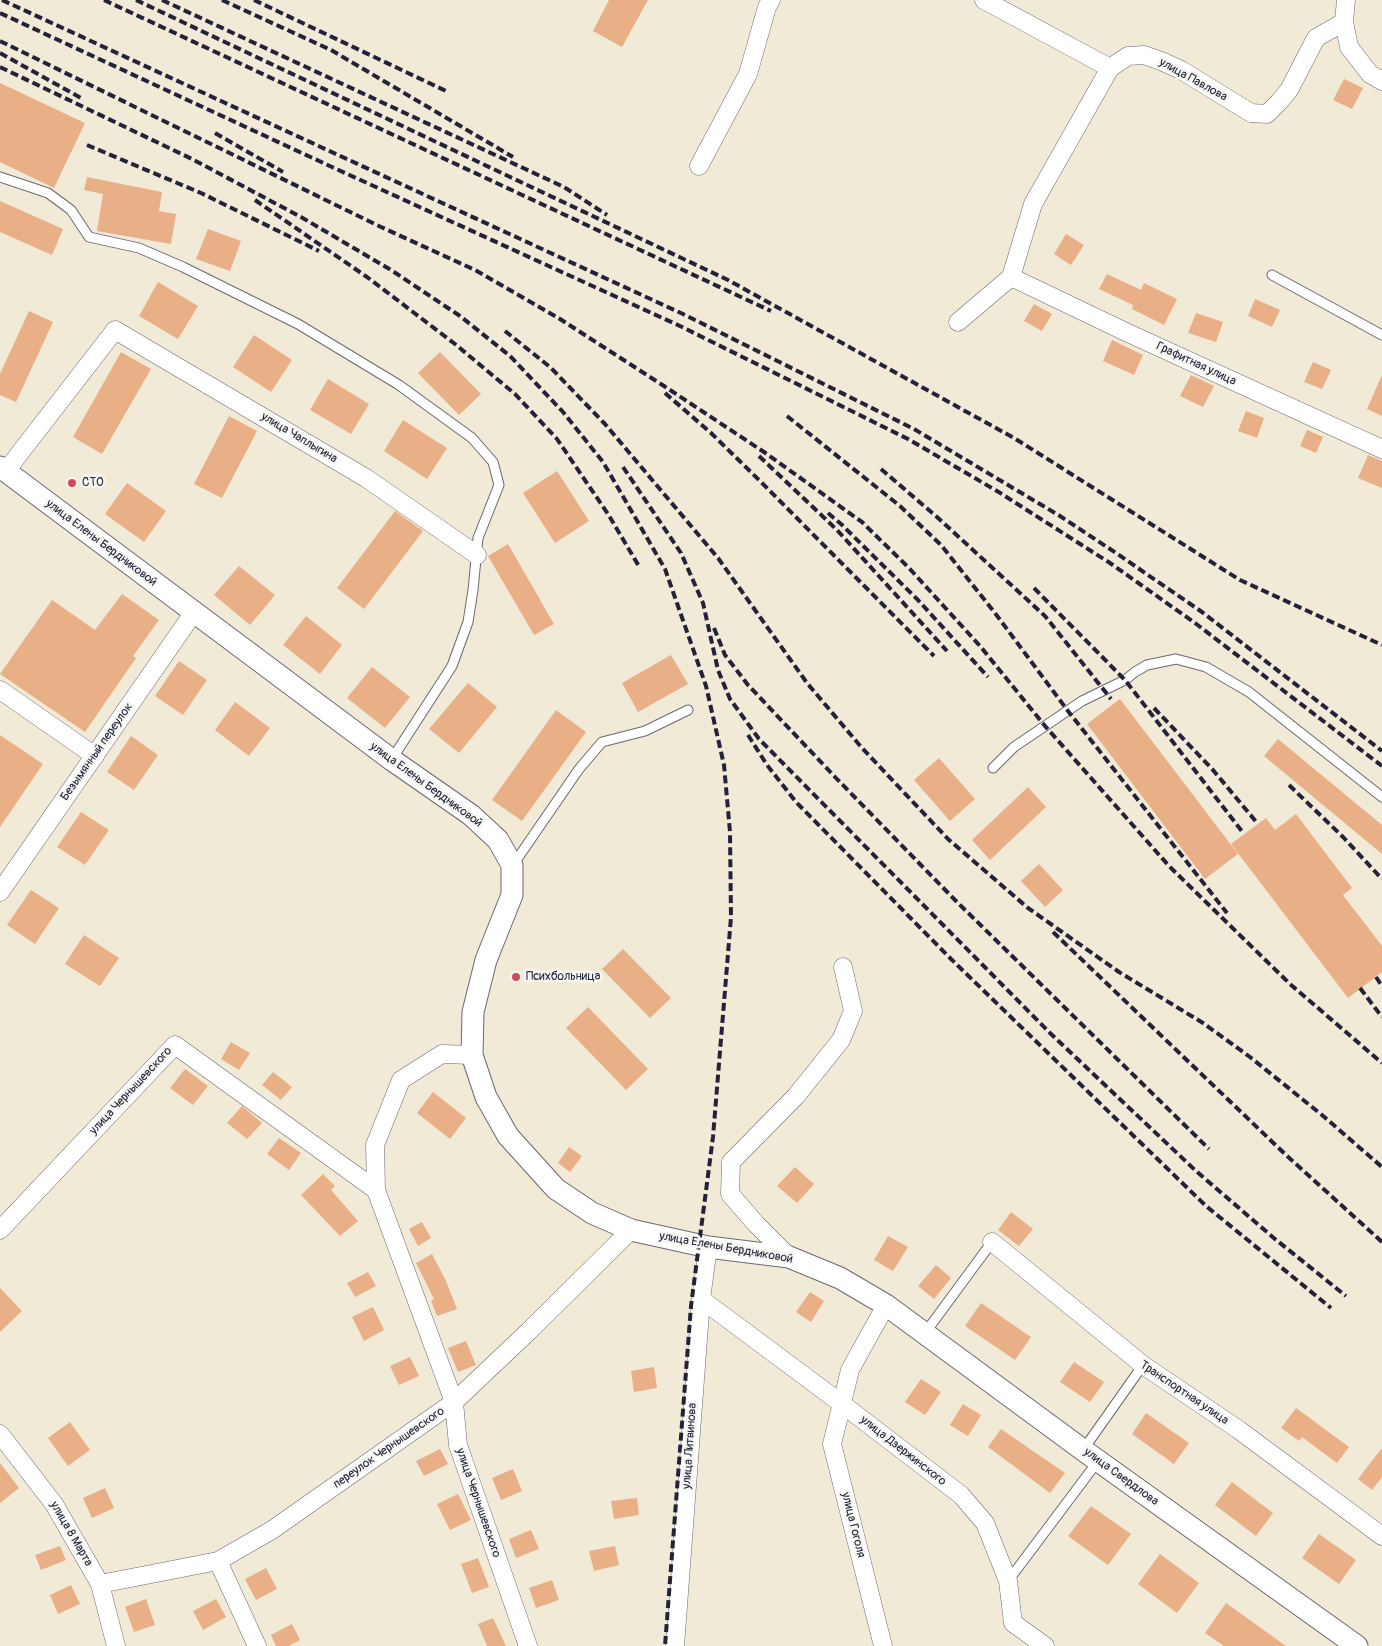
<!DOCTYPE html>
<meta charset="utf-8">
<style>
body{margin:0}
canvas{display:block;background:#f1ead6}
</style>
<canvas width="1382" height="1646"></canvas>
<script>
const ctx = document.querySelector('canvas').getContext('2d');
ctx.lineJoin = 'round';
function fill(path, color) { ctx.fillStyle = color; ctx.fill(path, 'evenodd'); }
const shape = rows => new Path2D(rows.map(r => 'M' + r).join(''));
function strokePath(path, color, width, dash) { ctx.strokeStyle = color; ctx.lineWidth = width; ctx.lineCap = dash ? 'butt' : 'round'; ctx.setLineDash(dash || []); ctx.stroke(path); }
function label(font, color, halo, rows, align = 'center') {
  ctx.font = font + ' Pangolin,sans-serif'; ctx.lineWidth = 5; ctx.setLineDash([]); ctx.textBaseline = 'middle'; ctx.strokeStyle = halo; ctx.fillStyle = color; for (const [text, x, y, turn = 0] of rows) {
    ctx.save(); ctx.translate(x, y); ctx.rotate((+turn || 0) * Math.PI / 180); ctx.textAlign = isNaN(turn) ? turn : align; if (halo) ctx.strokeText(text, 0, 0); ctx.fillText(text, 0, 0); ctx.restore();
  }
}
fill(shape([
 [609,0,648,0,622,47,593,31],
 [1344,79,1363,88,1352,109,1333,100],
 [0,83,85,123,54,188,0,162],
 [87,177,162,192,159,211,176,214,171,244,97,231,103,194,84,190],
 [0,201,63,229,52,255,0,232],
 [208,229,241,241,230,271,196,259],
 [1066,234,1084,245,1071,265,1054,254],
 [1107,274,1141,290,1144,283,1177,299,1164,325,1132,309,1133,305,1099,289],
 [158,282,198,306,178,339,139,316],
 [1255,299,1280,310,1272,327,1248,316],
 [1034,304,1052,314,1042,331,1024,321],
 [29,311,53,322,16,402,0,395,0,374],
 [1196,313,1223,322,1216,342,1188,333],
 [254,335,292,360,271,392,233,367],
 [1112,340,1143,355,1134,375,1103,361],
 [121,352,151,369,102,454,73,437],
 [440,352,481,394,459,415,418,373],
 [1313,362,1331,370,1322,389,1304,382],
 [1191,375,1214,386,1203,407,1180,396],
 [1382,375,1382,416,1367,409],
 [328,379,369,404,351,434,310,410],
 [1246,411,1264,418,1257,438,1238,431],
 [229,416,257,431,222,498,194,484],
 [403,420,447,448,427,479,384,451],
 [1307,430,1323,437,1316,453,1300,446],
 [1368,455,1382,461,1382,488,1358,478],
 [557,471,589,521,555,543,523,493],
 [127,483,166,511,144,542,105,514],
 [395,511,423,531,364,609,337,588],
 [508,544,554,624,534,635,488,556],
 [239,566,275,595,250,625,214,595],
 [122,594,159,620,133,656,136,658,85,732,0,674,52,600,95,630],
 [306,616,342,645,320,674,283,645],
 [671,655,688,684,638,712,622,683],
 [179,661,207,680,183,715,155,696],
 [372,667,410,697,385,728,347,698],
 [468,683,497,707,459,753,429,729],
 [1120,699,1238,854,1205,879,1087,724],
 [235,702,270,728,249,756,215,730],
 [556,710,586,732,522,821,492,800],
 [0,735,43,764,0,827],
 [131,736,158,755,134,790,107,772],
 [1278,739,1382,825,1382,854,1264,756],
 [939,758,975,799,950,821,914,780],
 [1028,787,1046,807,990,860,972,840],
 [81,812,109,830,85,865,57,847],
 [1296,814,1352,888,1343,895,1382,946,1382,972,1348,998,1231,844,1266,818,1275,830],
 [1039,864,1063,890,1045,907,1021,881],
 [31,890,59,908,35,944,7,925],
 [84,935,119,958,100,986,65,964],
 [623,949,671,998,650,1018,602,969],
 [588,1007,648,1069,626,1090,566,1028],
 [231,1042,250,1053,239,1070,221,1059],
 [185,1069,208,1086,193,1105,170,1088],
 [273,1072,292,1087,281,1100,262,1085],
 [433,1092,466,1118,450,1139,417,1113],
 [242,1106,262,1123,247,1139,227,1123],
 [279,1138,301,1153,289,1170,267,1154],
 [569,1147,582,1156,570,1172,558,1163],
 [795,1167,814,1184,797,1203,777,1186],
 [323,1174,335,1186,331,1190,358,1221,340,1236,301,1195],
 [1011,1212,1033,1229,1019,1246,998,1230],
 [422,1222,431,1238,418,1246,409,1229],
 [888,1236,908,1247,893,1271,874,1260],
 [432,1254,446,1281,457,1309,437,1316,431,1301,434,1299,416,1263],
 [936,1265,951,1278,934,1299,918,1286],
 [368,1272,376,1286,355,1297,347,1283],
 [0,1288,22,1311,0,1332],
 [810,1292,824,1301,811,1322,796,1312],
 [981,1303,1031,1337,1015,1360,965,1326],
 [373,1307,384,1330,364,1341,352,1317],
 [466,1341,476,1365,458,1372,448,1348],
 [410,1357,419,1376,399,1385,390,1366],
 [1074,1362,1104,1382,1090,1402,1060,1382],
 [654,1367,657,1388,634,1392,631,1371],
 [921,1379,941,1392,925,1415,905,1402],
 [963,1404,981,1415,968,1436,950,1425],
 [1296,1408,1349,1447,1337,1463,1302,1437,1299,1441,1281,1428],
 [1146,1413,1189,1443,1174,1464,1132,1434],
 [70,1422,90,1450,68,1466,48,1438],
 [1001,1429,1065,1473,1050,1493,988,1447],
 [1382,1448,1382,1477,1372,1490,1358,1479],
 [440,1449,448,1464,424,1476,416,1461],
 [0,1463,19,1488,0,1503],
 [513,1469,522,1491,501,1500,492,1478],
 [1232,1482,1273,1513,1256,1536,1215,1505],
 [105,1488,114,1508,92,1518,83,1498],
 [458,1494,471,1520,450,1530,437,1504],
 [637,1498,639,1515,614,1519,611,1501],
 [1091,1506,1131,1534,1108,1565,1068,1536],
 [531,1530,539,1549,516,1558,509,1539],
 [1319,1534,1356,1560,1339,1584,1302,1558],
 [60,1546,66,1560,41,1570,35,1555],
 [615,1546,619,1565,594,1571,589,1551],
 [1160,1554,1199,1583,1177,1613,1138,1584],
 [478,1558,489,1587,472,1593,461,1564],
 [266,1568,277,1589,256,1600,245,1579],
 [552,1580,559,1600,536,1608,529,1588],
 [71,1585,80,1604,58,1614,50,1595],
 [146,1599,155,1625,134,1632,125,1607],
 [216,1599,226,1617,203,1630,193,1611],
 [1226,1603,1286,1646,1224,1646,1205,1633],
 [493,1618,506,1646,487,1646,478,1624],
 [292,1624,300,1640,289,1646,276,1646,271,1635]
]), '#e9af87');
const service = shape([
 [0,177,48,193,71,210,89,237,139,248,183,267,298,324,399,385,472,438,493,462,499,485,478,538,473,590,468,622,452,666,392,759],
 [1272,275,1382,335],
 [993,768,1014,747,1082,701,1125,680,1135,672,1147,665,1176,659,1206,667,1249,692,1382,797],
 [513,865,579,769,602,742,645,731,688,710],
 [925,1333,992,1242],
 [1083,1450,1143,1365],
 [1008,1581,1098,1461]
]);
const minor = shape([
 [984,0,1110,68,1128,56,1144,55,1161,61,1181,70,1251,113,1267,114,1279,102,1289,90,1316,38,1344,22],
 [1346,0,1344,22,1349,47,1370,74,1382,81],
 [699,166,748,74,767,7,771,0],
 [1011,277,1128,333,1382,449],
 [958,322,1011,277,1033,204,1110,68],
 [6,471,115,330,366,478,477,555],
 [0,690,95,756],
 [0,892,194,612],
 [472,1055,442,1054,401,1080,375,1145,376,1190,454,1402,458,1445,528,1646],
 [0,1230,175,1045,376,1190],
 [992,1242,1143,1365,1239,1430,1382,1536],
 [789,1257,756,1224,730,1194,731,1162,796,1096,841,1040,853,1011,843,967],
 [701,1299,842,1404,961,1495,985,1523,1008,1581,1013,1623,1045,1646],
 [0,1434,54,1504,100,1584,116,1646],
 [218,1561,257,1646],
 [100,1584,218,1561,272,1530,454,1402,529,1331,631,1230],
 [675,1646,701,1299,708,1247],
 [883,1646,832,1444,850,1370,886,1305]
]);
const tertiary = shape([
 [0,467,392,760,471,815,498,840,512,865,512,895,486,960,473,1012,472,1055,486,1097,508,1136,556,1189,592,1213,631,1230,708,1247,789,1257,840,1278,886,1305,1083,1450,1357,1646]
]);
strokePath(service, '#6a6871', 11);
strokePath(minor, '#6a6871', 19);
strokePath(tertiary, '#6a6871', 23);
strokePath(service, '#fff', 9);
strokePath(minor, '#fff', 18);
strokePath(tertiary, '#fff', 21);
strokePath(shape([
 [2,0,683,314,914,429,1060,516,1116,553,1202,612,1382,751],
 [104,0,771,311],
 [136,0,728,280,1014,438,1240,580,1382,645],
 [162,0,564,187,607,215],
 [222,0,331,50,513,157],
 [254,0,446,91],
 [0,13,332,167,680,326,908,439,997,491,1110,563,1195,623,1382,766],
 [0,41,381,227,475,270,560,319,664,386,764,452,862,522,909,568,980,646,1045,726,1169,866,1290,984,1382,1063],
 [0,53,81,98],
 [0,67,192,159,301,217,391,270,460,316,510,356,563,412,603,462,665,569,706,686,724,765,730,832,731,917,713,1137,691,1306,665,1646],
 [215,133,283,172],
 [87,145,201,193,319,251],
 [255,200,367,277,455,344,515,394,557,439,608,514,640,568],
 [505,331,550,367,605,424,718,558,807,683,862,748,948,839,1028,908,1119,972,1203,1023,1250,1057,1322,1115,1382,1167],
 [665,393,711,433,759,480,934,656],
 [787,416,900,506,941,545,995,613,1068,711,1227,913],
 [759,456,837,530,947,651],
 [623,467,681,553,703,603,718,670,730,699,759,739,1050,1033,1196,1171,1275,1239,1346,1296],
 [881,469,937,517,1045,616,1111,699],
 [828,513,841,524,918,600,988,677],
 [1034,588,1125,680,1244,834],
 [714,628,725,655,748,685,836,778,956,901,1209,1149],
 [1154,708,1213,770,1258,824],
 [748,735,767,765,796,802,951,959,1206,1206,1331,1308],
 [1289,785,1343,837,1382,879],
 [1053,932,1286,1155,1382,1242],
 [1376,977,1382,986],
 [1360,988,1382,1017]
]), '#22223b', 4, [8, 4]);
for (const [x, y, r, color] of [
 [72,483,5,"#d1495b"],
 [516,977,5,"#d1495b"]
]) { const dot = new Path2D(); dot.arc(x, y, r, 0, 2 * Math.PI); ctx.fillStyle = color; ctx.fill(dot); strokePath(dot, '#f6f6f2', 2); }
label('12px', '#22223b', '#f6f6f2', [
 ["улица Павлова",1193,80,29],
 ["Графитная улица",1196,364,25],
 ["улица Чаплыгина",299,438,31],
 ["улица Елены Бердниковой",101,543,37],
 ["Безымянный переулок",97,752,-55],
 ["улица Елены Бердниковой",426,785,36],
 ["улица Чернышевского",131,1091,-47],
 ["улица Елены Бердниковой",726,1248,10],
 ["Транспортная улица",1184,1393,34],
 ["улица Литвинова",690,1446,-86],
 ["переулок Чернышевского",389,1448,-35],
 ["улица Дзержинского",903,1451,38],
 ["улица Свердлова",1121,1477,36],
 ["улица Чернышевского",478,1503,71],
 ["улица Гоголя",853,1525,76],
 ["улица 8 Марта",71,1534,60]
]);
label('12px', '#22223b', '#f6f6f2', [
 ["СТО",82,483],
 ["Психбольница",526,977]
], 'left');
</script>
